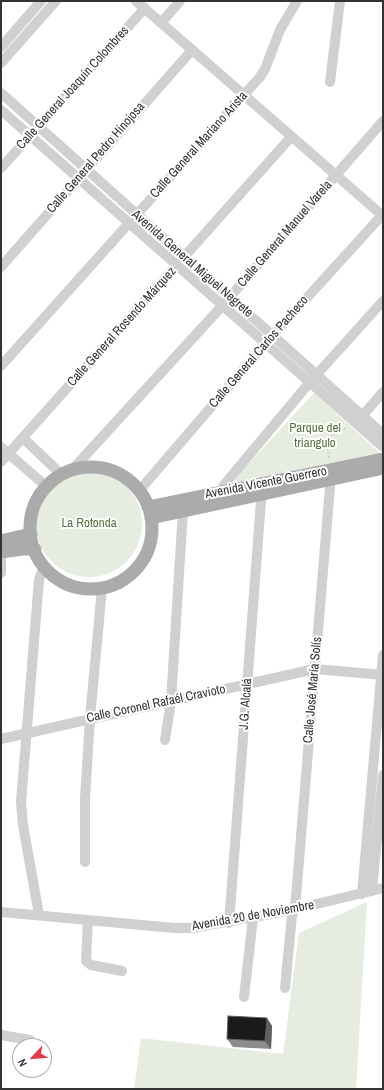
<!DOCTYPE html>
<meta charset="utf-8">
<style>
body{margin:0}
#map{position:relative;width:384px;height:1090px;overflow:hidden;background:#fff;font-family:"Archivo Narrow",sans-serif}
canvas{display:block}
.frame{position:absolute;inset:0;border:2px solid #333;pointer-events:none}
.north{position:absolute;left:12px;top:1038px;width:40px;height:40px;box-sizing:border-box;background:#fff;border:1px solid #adadad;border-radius:50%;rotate:244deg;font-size:11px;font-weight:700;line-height:16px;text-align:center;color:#333}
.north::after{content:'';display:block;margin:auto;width:14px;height:18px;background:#e63946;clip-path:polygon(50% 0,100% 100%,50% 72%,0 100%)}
</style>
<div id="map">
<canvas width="384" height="1090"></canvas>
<div class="frame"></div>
<div class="north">N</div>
</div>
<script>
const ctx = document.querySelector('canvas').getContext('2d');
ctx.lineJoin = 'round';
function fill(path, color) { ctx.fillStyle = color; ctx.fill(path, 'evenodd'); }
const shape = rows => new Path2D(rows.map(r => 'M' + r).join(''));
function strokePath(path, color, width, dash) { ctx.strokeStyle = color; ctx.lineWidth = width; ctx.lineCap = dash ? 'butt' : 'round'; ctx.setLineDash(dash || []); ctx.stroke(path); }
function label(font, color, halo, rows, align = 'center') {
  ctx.font = font + ' "Archivo Narrow",sans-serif'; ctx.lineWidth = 4; ctx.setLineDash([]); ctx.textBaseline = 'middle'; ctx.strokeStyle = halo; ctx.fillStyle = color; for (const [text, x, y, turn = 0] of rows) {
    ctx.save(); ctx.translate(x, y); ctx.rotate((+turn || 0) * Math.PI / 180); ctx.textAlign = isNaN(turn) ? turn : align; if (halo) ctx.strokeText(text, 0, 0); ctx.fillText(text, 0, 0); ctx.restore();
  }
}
fill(shape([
 [314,393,381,454,232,487,239,474],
 '36 524a53 53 0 1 1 106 0a53 53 0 1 1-106 0Z',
 [367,902,356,1089,134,1089,141,1038,283,1054,299,933]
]), '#e6ecdf');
strokePath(shape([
 [329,458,326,439,348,427]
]), '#cdcdcd', 1.5, [2, 2]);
strokePath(shape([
 [136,1,383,216],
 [161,23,180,1],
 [1,47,41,1],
 [1,63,56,1],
 [330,82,340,1],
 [1,93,383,434],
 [1,110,383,447],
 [1,168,145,8],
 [1,267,192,50],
 [1,366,260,77,265,69,280,30,297,1],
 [363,415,383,392],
 [23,438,62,475],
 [1,447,47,487],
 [1,462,291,137],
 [72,470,223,305,383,121],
 [139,491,266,343,383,214],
 [218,496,224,485,310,382,383,301],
 [1,573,1,552],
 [1,739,315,669,383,675],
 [165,740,171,701,183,511],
 [85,862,85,799,90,718,102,588],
 [372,891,383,775],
 [362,894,383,655],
 [1,912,174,928,192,928,287,911,383,888],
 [39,915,23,825,21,802,39,580,44,566],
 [88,920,86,961,91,965,122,971],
 [229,923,262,488],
 [285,988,292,915,295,909,331,474],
 [244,997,253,918],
 [1,1035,30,1040]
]), '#d0d0d0', 10);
strokePath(shape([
 '30 528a61 61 0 1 1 122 0a61 61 0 1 1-122 0Z',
 [148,507,383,459],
 [151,518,383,468],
 [1,541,31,534],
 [1,552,23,549,35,549]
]), '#ababab', 13);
fill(shape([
 [267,1018,272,1026,271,1049,233,1047,227,1039]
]), '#8c8c8c');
fill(shape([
 [267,1018,272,1026,271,1049,265,1041]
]), '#5f5f5f');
const building = shape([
 [228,1016,267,1018,265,1041,227,1039,228,1016]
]);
fill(building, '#1a1a1a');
strokePath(building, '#5f5f5f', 1);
label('13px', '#333', '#fff', [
 ["Calle General Joaquín Colombres",73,88,-48],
 ["Calle General Mariano Arista",199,145,-48],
 ["Calle General Pedro Hinojosa",96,158,-49],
 ["Calle General Manuel Varela",285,234,-49],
 ["Avenida General Miguel Negrete",192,264,41],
 ["Calle General Rosendo Márquez",122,327,-48],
 ["Calle General Carlos Pacheco",259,352,-49],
 ["Avenida Vicente Guerrero",266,483,-11],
 ["Calle José María Solís",313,690,-85],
 ["Calle Coronel Rafaél Cravioto",156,704,-12],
 ["J.G. Alcalá",246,704,-86],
 ["Avenida 20 de Noviembre",253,916,-10]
]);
label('13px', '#56703f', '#fff', [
 ["Parque del",315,429],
 ["triangulo",315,444],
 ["La Rotonda",89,524]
]);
</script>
